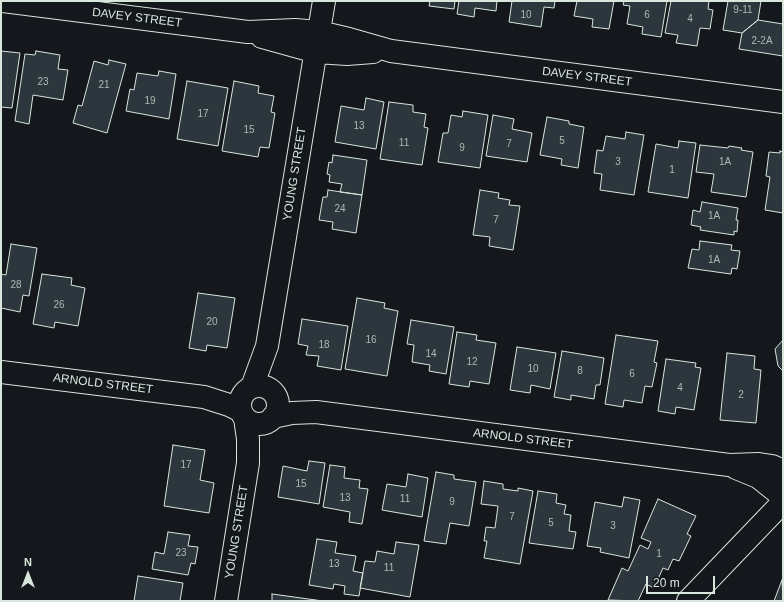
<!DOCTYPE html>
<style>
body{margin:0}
#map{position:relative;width:784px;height:602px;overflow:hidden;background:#14181c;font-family:Helvetica,sans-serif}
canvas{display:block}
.frame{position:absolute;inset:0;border:2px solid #d8e6dc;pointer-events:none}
.north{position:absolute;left:8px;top:554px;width:40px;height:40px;-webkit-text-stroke:3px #14181c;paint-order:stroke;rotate:0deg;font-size:11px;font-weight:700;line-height:16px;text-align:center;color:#d8e6dc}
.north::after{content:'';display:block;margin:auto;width:14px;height:18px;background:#d8e6dc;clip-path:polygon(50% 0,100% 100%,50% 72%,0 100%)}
.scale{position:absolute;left:646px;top:576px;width:69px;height:18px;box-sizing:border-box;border:2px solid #d8e6dc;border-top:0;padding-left:5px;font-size:12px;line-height:14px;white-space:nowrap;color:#d8e6dc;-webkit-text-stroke:3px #14181c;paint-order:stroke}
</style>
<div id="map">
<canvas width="784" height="602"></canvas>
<div class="frame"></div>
<div class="north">N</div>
<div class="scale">20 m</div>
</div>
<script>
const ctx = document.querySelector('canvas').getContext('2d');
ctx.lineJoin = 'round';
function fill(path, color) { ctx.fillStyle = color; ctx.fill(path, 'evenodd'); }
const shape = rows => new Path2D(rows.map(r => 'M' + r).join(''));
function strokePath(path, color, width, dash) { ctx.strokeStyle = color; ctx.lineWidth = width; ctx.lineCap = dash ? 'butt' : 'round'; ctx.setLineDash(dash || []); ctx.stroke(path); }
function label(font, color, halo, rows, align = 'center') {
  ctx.font = font + ' Helvetica,sans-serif'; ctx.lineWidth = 3; ctx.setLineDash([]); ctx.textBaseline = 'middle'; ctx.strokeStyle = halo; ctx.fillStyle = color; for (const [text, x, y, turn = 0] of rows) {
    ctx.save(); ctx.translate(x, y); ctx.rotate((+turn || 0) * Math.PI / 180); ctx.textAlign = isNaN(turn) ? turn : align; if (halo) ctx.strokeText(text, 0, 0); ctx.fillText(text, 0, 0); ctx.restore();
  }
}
const building = shape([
 [430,1,455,1,454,9,429,6,430,1],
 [459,1,497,1,496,11,475,8,474,17,457,14,459,1],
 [512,1,555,1,554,8,544,7,541,27,509,22,512,1],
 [577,1,614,1,609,29,592,27,593,19,574,16,577,1],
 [624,1,667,1,661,37,642,34,643,27,627,24,630,6,623,5,624,1],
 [671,1,709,1,708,9,713,10,710,29,700,28,697,46,676,43,678,35,665,33,671,1],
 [728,1,761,1,758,20,742,33,723,30,728,1],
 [758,20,783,24,783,56,739,49,742,33,758,20],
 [1,51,20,53,12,108,1,107,1,51],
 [36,51,60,55,58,69,68,70,63,100,33,95,29,124,15,121,25,54,35,55,36,51],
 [109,60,126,64,107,133,73,123,78,105,82,106,94,61,108,65,109,60],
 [159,71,176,74,169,119,126,111,130,89,134,90,137,73,158,76,159,71],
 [187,81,228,88,218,146,177,139,187,81],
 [234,81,259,86,258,93,274,96,271,112,275,113,269,148,260,147,258,157,222,151,234,81],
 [366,98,384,102,376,149,335,142,341,106,364,110,366,98],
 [389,102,413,105,413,112,426,114,424,127,428,128,422,165,380,159,389,102],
 [463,111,488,115,480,168,438,162,443,133,448,133,451,115,462,117,463,111],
 [493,115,514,119,512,129,532,133,527,162,486,156,493,115],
 [547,117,569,121,569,124,584,127,578,168,561,165,562,159,540,155,547,117],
 [626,132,644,135,634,195,600,190,602,174,594,173,597,150,603,151,606,136,625,139,626,132],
 [679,141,696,143,688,198,648,192,656,144,678,148,679,141],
 [700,145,728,148,729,146,742,148,741,150,753,152,746,197,711,192,714,174,696,172,700,145],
 [780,151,783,152,783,213,765,210,770,177,766,176,769,152,780,153,780,151],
 [333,155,367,160,362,195,340,192,342,184,329,182,330,175,327,174,329,162,332,163,333,155],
 [328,190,362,195,356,233,332,229,333,222,319,220,323,197,327,197,328,190],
 [480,190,499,193,498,198,510,200,509,205,520,206,513,250,489,246,490,237,473,235,480,190],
 [702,202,738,208,736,220,738,220,737,232,734,231,734,235,700,230,701,227,691,225,693,210,700,212,702,202],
 [700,241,732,245,731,250,740,251,737,269,732,268,731,274,688,268,692,249,699,250,700,241],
 [11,244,37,248,29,296,23,295,20,312,1,308,1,274,6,275,11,244],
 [42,274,72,278,71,285,85,288,78,326,55,322,54,328,33,324,42,274],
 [198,293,235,298,227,348,207,345,206,351,189,348,198,293],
 [357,298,385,303,384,308,398,311,387,376,345,369,357,298],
 [302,319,348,326,341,370,317,366,319,356,306,355,308,346,298,344,302,319],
 [411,320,454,327,446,374,429,371,430,365,412,362,414,345,407,344,411,320],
 [457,332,477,335,476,340,496,343,489,384,470,381,469,387,449,384,457,332],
 [616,335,658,341,654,362,657,363,652,387,645,386,642,403,624,400,623,407,605,404,616,335],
 [783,340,783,371,778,366,775,349,783,340],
 [517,347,556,353,550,389,531,385,530,393,510,390,517,347],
 [562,351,604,358,600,385,596,385,594,399,571,395,571,400,554,397,562,351],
 [727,353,755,356,754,369,761,370,756,423,720,420,727,353],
 [666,359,696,363,695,367,701,368,694,410,676,407,675,414,658,411,666,359],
 [173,445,205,450,200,480,214,483,209,513,164,506,173,445],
 [309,461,325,463,319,504,278,497,283,466,307,471,309,461],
 [330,465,345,467,344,478,360,480,359,488,368,489,362,524,349,522,350,512,323,507,330,465],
 [436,472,454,475,454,479,476,482,469,526,450,523,446,544,424,541,436,472],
 [408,474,428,478,422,517,382,510,387,484,406,487,408,474],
 [484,481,503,484,503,489,518,491,518,488,533,491,520,564,484,558,487,541,484,541,486,527,495,528,498,506,481,504,484,481],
 [538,491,557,494,556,503,566,505,564,514,571,515,569,531,576,532,573,549,529,543,538,491],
 [624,497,640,500,629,558,600,552,601,548,587,546,595,502,622,507,624,497],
 [658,499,696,516,687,534,691,536,679,561,673,559,668,570,663,568,654,588,646,584,638,601,608,600,622,568,628,571,640,545,648,549,651,542,641,538,658,499],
 [168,532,190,535,188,546,198,547,195,564,191,563,188,575,152,569,155,552,164,554,168,532],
 [317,539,337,542,335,553,356,556,353,571,363,573,359,596,344,594,345,586,334,584,333,589,309,585,317,539],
 [396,542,419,545,410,597,360,588,365,561,375,562,377,551,394,554,396,542],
 [138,576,183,583,180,601,134,601,138,576],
 [782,580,783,601,774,601,782,580],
 [272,594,323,601,272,601,272,594]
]);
fill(building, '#2c363c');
strokePath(building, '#d8e6dc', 1);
const minor = shape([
 [3,1,248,32,295,30,319,32,349,39,391,51,783,102],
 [262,37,316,52,347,54,373,52],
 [1,372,204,397,229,405,241,411],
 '240 405a19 19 0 1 1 38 0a19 19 0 1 1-38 0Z',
 [252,387,267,346,324,1],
 [273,417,292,413,316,412,729,465,759,464,772,466,783,471],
 [736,468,758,477,783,497],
 [226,601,248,463,248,439,245,418],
 [688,601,783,502]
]);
strokePath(minor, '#d8e6dc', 24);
strokePath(minor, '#14181c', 22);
label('10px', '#adbab4', null, [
 ["9-11",743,10],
 ["10",526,15],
 ["6",647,15],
 ["4",690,19],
 ["2-2A",762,41],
 ["23",43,82],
 ["21",104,85],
 ["19",150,101],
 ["17",203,114],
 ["13",359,126],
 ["15",249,130],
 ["5",562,141],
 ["11",404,143],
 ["7",509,144],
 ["9",462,148],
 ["3",618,162],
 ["1A",725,162],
 ["1",672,170],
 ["24",340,209],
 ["1A",714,216],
 ["7",496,220],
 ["1A",714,260],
 ["28",16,285],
 ["26",59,305],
 ["20",212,322],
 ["16",371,340],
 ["18",324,345],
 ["14",431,354],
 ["12",472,362],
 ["10",533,369],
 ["8",580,371],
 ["6",632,374],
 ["4",680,388],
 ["2",741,395],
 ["17",186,465],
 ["15",301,484],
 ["13",345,498],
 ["11",405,499],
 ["9",452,502],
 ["7",512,517],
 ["5",551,523],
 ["3",613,526],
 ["23",181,553],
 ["1",659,554],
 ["13",334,564],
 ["11",389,568]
]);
label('12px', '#d8e6dc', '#14181c', [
 ["DAVEY STREET",137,18,7],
 ["DAVEY STREET",587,77,7],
 ["YOUNG STREET",295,174,-81],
 ["ARNOLD STREET",103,384,7],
 ["ARNOLD STREET",523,439,7],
 ["YOUNG STREET",237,532,-81]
]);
</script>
